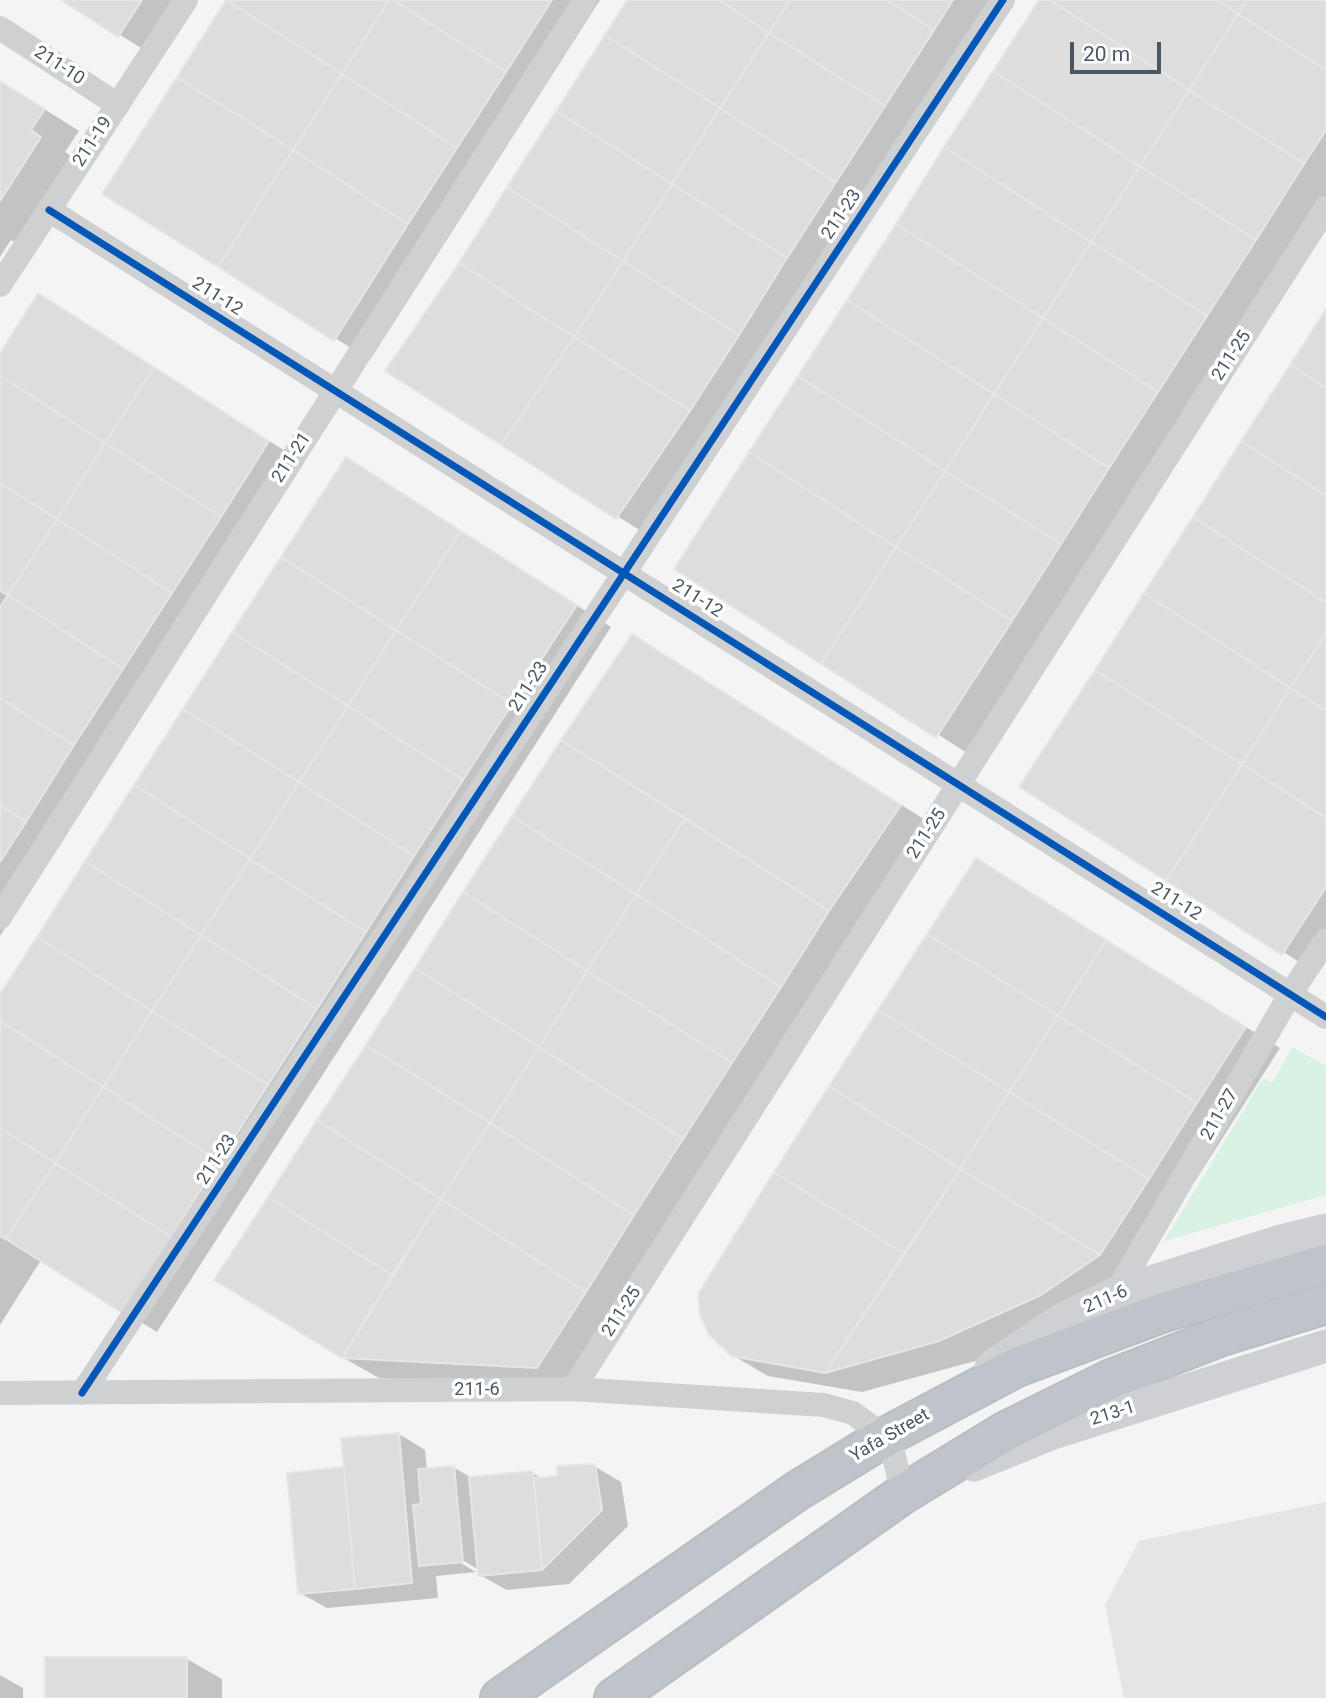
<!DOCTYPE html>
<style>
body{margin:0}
#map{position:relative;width:1326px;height:1698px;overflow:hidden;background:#f4f4f4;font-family:Roboto,sans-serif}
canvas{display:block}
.scale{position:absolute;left:1070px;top:42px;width:91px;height:32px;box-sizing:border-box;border:4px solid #4a5661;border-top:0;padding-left:9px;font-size:21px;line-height:24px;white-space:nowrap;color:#4a5661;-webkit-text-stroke:5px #fff;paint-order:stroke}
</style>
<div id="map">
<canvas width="1326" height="1698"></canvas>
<div class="scale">20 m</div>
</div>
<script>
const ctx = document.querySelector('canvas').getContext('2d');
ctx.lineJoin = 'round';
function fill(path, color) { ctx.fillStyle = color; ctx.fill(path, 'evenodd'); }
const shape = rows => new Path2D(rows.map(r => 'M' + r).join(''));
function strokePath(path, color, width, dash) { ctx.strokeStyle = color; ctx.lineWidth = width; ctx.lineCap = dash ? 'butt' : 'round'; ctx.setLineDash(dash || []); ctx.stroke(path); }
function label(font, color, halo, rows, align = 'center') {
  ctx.font = font + ' Roboto,sans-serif'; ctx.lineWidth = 7; ctx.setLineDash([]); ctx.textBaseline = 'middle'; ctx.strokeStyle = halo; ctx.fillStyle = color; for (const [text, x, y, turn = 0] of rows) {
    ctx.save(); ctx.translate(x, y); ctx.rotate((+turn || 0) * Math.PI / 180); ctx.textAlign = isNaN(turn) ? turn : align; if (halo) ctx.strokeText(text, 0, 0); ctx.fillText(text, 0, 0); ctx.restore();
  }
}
fill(shape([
 [1326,1502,1326,1698,1124,1698,1105,1605,1139,1541]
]), '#e6e5e6');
fill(shape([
 [1292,1047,1326,1066,1326,1195,1164,1241,1263,1078,1272,1083]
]), '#d9f2e3');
fill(shape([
 [64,0,190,0,154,56],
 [228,0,600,0,370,360,105,193],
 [629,0,1001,0,652,538,388,371,460,264],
 [1041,0,1326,0,1326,205,972,756,676,569],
 [0,81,79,131,65,152,75,158,20,245,11,240,0,257],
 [39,295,304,463,0,936,0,356],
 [1326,312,1326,961,1318,974,1022,786],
 [346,460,611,627,157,1332,41,1260,0,1325,0,998],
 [633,636,935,826,572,1387,379,1378,342,1357],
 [976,860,1280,1048,1135,1275,1076,1314,975,1361,862,1392,768,1376,732,1355],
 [399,1434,425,1450,427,1470,453,1467,472,1478,532,1473,543,1479,559,1477,594,1466,621,1482,628,1526,569,1584,507,1590,480,1575,479,1570,456,1556,454,1559,476,1572,436,1576,438,1598,327,1608,300,1593,346,1469],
 [187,1659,222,1679,222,1698,47,1698],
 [0,1675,23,1688,23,1698,0,1698]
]), '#0003');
const building = shape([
 [61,0,142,0,118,37,61,0],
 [226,0,389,0,342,74,226,0],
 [226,0,342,74,293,150,177,77,226,0],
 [389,0,393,0,506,72,457,148,342,74,389,0],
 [393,0,552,0,506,72,393,0],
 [627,0,719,0,769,33,720,108,605,35,627,0],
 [719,0,790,0,769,33,719,0],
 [790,0,887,0,934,30,885,106,769,33,790,0],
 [887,0,953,0,934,30,887,0],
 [1039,0,1050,0,1189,90,1140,166,993,71,1039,0],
 [1050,0,1217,0,1238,14,1189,90,1050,0],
 [1217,0,1247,0,1238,14,1217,0],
 [1247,0,1326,0,1326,70,1238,14,1247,0],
 [1238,14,1326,70,1326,130,1304,164,1189,90,1238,14],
 [769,33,885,106,836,182,720,108,769,33],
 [605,35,720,108,672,184,556,111,605,35],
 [993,71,1140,166,1091,242,944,147,993,71],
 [342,74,457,148,408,224,293,150,342,74],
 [177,77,293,150,218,267,102,194,177,77],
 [0,81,45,109,31,130,41,137,0,201,0,81],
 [1189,90,1304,164,1256,240,1140,166,1189,90],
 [720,108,836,182,787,258,672,184,720,108],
 [556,111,672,184,623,261,507,187,556,111],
 [944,147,1091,242,1043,318,896,224,944,147],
 [293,150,408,224,334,341,218,267,293,150],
 [1140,166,1256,240,1207,316,1091,242,1140,166],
 [672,184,787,258,739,335,623,261,672,184],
 [507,187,623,261,574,337,459,263,507,187],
 [896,224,1043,318,994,394,847,300,896,224],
 [1091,242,1207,316,1158,392,1043,318,1091,242],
 [623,261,739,335,690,411,574,337,623,261],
 [459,263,574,337,501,445,385,371,459,263],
 [38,293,154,367,105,443,0,376,0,353,38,293],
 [847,300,994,394,945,471,798,376,847,300],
 [1326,309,1326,388,1290,365,1326,309],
 [1043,318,1158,392,1109,468,994,394,1043,318],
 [574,337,690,411,616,519,501,445,574,337],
 [1290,365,1326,388,1326,496,1241,441,1290,365],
 [154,367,269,441,221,517,105,443,154,367],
 [0,376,105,443,57,519,0,483,0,376],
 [798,376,945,471,896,547,749,452,798,376],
 [994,394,1109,468,1061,544,945,471,994,394],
 [1241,441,1326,496,1326,603,1193,517,1241,441],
 [105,443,221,517,172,593,57,519,105,443],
 [749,452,896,547,821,664,674,569,749,452],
 [346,457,461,531,396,630,281,557,346,457],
 [945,471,1061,544,1012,621,896,547,945,471],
 [0,483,57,519,8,595,0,591,0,483],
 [1193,517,1326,603,1326,633,1290,688,1144,593,1193,517],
 [57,519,172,593,123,669,8,595,57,519],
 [461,531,577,605,512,704,396,630,461,531],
 [896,547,1012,621,936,738,821,664,896,547],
 [281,557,396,630,348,706,232,632,281,557],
 [1144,593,1290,688,1242,764,1095,670,1144,593],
 [8,595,123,669,74,745,0,698,0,607,8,595],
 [396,630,512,704,463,780,348,706,396,630],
 [232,632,348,706,299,782,183,709,232,632],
 [1326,633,1326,711,1290,688,1326,633],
 [632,634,901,805,829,911,561,740,632,634],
 [1095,670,1242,764,1166,881,1019,787,1095,670],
 [1290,688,1326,711,1326,818,1242,764,1290,688],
 [0,698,74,745,26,822,0,805,0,698],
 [348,706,463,780,414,856,299,782,348,706],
 [183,709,299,782,250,859,134,785,183,709],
 [561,740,685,818,636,894,512,816,561,740],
 [1242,764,1326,818,1326,887,1282,955,1166,881,1242,764],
 [299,782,414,856,366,932,250,859,299,782],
 [134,785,250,859,201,935,85,861,134,785],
 [0,805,26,822,0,862,0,805],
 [512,816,636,894,587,971,463,892,512,816],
 [685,818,829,911,781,987,636,894,685,818],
 [976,858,1106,940,1058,1016,927,934,976,858],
 [250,859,366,932,317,1009,201,935,250,859],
 [85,861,201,935,152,1011,37,937,85,861],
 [463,892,587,971,539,1047,415,968,463,892],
 [636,894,781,987,732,1063,587,971,636,894],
 [927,934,1058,1016,1009,1092,878,1010,927,934],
 [201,935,317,1009,268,1085,152,1011,201,935],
 [37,937,152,1011,103,1087,0,1021,0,994,37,937],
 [1106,940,1246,1027,1197,1103,1058,1016,1106,940],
 [415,968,539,1047,490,1123,366,1045,415,968],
 [587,971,732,1063,683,1139,539,1047,587,971],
 [878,1010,1009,1092,960,1169,829,1086,878,1010],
 [152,1011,268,1085,219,1161,103,1087,152,1011],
 [1058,1016,1197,1103,1149,1179,1009,1092,1058,1016],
 [0,1021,103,1087,55,1163,0,1128,0,1021],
 [366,1045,490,1123,441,1199,317,1120,366,1045],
 [539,1047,683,1139,634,1215,490,1123,539,1047],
 [829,1086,960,1169,905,1254,774,1172,829,1086],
 [103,1087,219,1161,171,1237,55,1163,103,1087],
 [1009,1092,1149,1179,1100,1255,960,1169,1009,1092],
 [317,1120,441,1199,392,1275,268,1197,317,1120],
 [490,1123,634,1215,586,1292,441,1199,490,1123],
 [0,1128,55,1163,6,1239,0,1236,0,1128],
 [55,1163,171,1237,122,1313,6,1239,55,1163],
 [960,1169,1100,1255,1041,1295,939,1341,825,1373,960,1169],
 [774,1172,905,1254,825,1373,731,1356,709,1335,700,1315,698,1294,774,1172],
 [268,1197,392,1275,342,1358,214,1280,268,1197],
 [441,1199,586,1292,537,1368,342,1358,441,1199],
 [399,1433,412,1583,355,1589,341,1438,399,1433],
 [595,1464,602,1510,542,1570,534,1478,557,1476,557,1466,595,1464],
 [454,1466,463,1562,419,1566,413,1505,421,1504,418,1469,454,1466],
 [344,1467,355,1589,298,1594,287,1473,344,1467],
 [533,1471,542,1570,478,1576,469,1477,533,1471],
 [45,1657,187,1657,187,1698,45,1698,45,1657]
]);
fill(building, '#ddddde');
strokePath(building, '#e5e6e7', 2);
const highway = shape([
 [500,1698,797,1491,885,1437,1017,1367,1164,1312,1326,1264],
 [614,1698,903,1494,1006,1431,1111,1379,1222,1336,1326,1304]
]);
strokePath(highway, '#b9bec3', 42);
strokePath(shape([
 [0,28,118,105],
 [49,210,1326,1017],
 [0,285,186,0],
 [0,917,585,0],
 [1116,1293,1291,993,1326,940],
 [573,1389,1326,208],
 [0,1393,573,1389,824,1405,853,1413,885,1437,892,1448,903,1494],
 [82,1393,1003,0]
]), '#ced0d2', 24);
strokePath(shape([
 [991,1367,1061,1320,1116,1293,1281,1241,1326,1230],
 [974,1465,1053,1433,1326,1346]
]), '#ced0d4', 33);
strokePath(highway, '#bec4c9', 38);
strokePath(shape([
 [49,210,1326,1017],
 [82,1393,1003,0]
]), '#0057b8', 7);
label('18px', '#4a5661', '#fff', [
 ["211-10",59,66,33],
 ["211-19",93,142,-57],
 ["211-23",842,215,-56],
 ["211-12",217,297,32],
 ["211-25",1232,356,-57],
 ["211-21",292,458,-57],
 ["211-12",697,599,32],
 ["211-23",529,687,-57],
 ["211-25",927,834,-57],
 ["211-12",1176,902,32],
 ["211-27",1220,1115,-60],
 ["211-23",217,1160,-57],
 ["211-6",1106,1300,-23],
 ["211-25",622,1312,-57],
 ["211-6",477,1390],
 ["213-1",1113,1414,-17],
 ["Yafa Street",890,1436,-30]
]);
</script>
